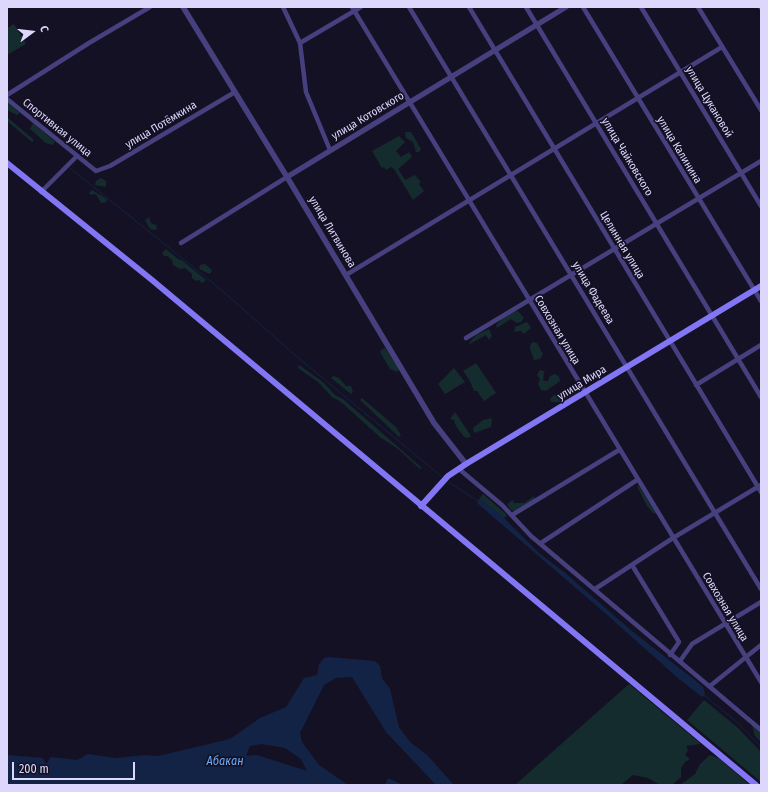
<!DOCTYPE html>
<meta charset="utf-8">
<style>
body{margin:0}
#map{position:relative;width:768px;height:792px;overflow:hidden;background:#151124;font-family:"Fira Sans Condensed",sans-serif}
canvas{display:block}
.frame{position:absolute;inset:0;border:8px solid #ded7fc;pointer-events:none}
.north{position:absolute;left:12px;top:12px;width:40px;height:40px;-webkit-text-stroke:3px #151124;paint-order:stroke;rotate:75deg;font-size:11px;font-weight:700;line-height:16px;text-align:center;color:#ded7fc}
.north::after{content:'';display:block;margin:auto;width:14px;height:18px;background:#ded7fc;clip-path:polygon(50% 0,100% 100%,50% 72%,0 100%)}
.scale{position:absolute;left:12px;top:762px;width:123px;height:18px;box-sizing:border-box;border:2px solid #ded7fc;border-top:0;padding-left:5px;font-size:12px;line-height:14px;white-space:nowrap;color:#ded7fc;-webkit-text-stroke:3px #151124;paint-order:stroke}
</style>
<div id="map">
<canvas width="768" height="792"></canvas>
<div class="frame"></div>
<div class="north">С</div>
<div class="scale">200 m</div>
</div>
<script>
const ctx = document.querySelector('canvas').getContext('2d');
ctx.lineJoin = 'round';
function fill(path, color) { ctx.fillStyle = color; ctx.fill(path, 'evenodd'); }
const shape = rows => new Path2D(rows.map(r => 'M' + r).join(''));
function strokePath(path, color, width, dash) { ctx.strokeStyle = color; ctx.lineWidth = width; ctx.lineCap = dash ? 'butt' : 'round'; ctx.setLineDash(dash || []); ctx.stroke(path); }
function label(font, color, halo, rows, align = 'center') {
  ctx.font = font + ' "Fira Sans Condensed",sans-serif'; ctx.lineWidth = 3.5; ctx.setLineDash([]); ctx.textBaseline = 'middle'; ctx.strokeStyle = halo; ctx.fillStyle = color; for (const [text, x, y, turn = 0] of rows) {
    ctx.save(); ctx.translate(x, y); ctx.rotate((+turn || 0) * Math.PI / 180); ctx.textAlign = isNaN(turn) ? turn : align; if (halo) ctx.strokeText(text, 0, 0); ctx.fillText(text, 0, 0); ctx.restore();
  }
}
fill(shape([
 [14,24,26,44,7,55,7,28],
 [7,102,20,113,17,115,7,110],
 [7,117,34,140,32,142,7,121],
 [33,123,55,142,52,145,46,143,30,129],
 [405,132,411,132,421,149,419,152,416,152,413,142,406,138],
 [399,136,405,142,396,151,401,157,409,152,412,157,398,169,405,180,415,175,421,182,419,184,424,191,413,200,394,169,391,167,386,170,384,167,382,168,372,151],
 [101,178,106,181,106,187,95,185,96,181],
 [92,190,107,199,106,202,101,203,96,194,91,195,89,193],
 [149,217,151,223,156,225,157,229,154,230,150,229,145,220],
 [166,249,178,259,183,261,206,280,202,283,199,280,196,281,192,278,192,274,185,268,180,269,173,265,172,260,167,256,164,256,162,253],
 [205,264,212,270,210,274,199,269,200,265],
 [518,311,524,318,521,322,517,323,511,319,497,328,496,325,503,318,511,312],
 [527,322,531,328,524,334,521,331,514,332,515,327],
 [489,329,492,336,489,340,486,335,470,344,469,343,476,335],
 [533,342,537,343,543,354,540,359,534,360,530,349,530,345],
 [385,348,399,369,397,372,390,369,380,352,381,350],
 [476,363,496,393,484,401,477,391,474,391,470,381,463,371],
 [299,365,323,382,335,395,343,399,422,468,420,469,398,449,380,437,341,402,332,397,318,382,298,368],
 [454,368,465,382,445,394,438,384],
 [540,370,544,371,543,381,548,381,550,376,555,374,559,377,560,381,546,391,541,390,538,384,540,379,537,375],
 [334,376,339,378,346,386,351,386,353,392,351,394,331,378],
 [576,388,579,389,577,392,561,402,551,402,550,399,555,394,559,399],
 [362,398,396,427,401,435,399,437,360,400],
 [455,412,471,436,468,438,464,437,456,426,454,420,450,419],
 [492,418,491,427,474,433,473,428,483,420],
 [637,486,639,486,656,513,654,514,647,506],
 [483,494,507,515,504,518,479,499],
 [534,496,535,499,514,511,511,510,507,504,513,500,514,503,524,503],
 [629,684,701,744,686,746,688,750,685,755,690,759,685,762,681,768,681,777,672,785,660,785,648,778,633,775,621,785,515,785],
 [704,700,738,728,761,752,761,782,687,720],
 [752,725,761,732,761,742,755,736],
 [710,755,720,759,750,785,680,785,695,774,700,764]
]), '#142c2d');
fill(shape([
 [479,499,500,514,539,553,564,572,632,631,696,681,703,687,705,694,704,696,702,697,679,679,606,614,477,503],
 [328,657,375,661,380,666,382,678,390,689,399,727,410,742,427,755,454,785,436,785,386,732,352,677,336,678,324,685,300,733,302,742,319,765,348,785,7,785,7,755,43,758,46,764,51,757,77,760,88,754,115,758,145,755,158,756,230,739,260,718,286,707,304,678,317,675,319,664,324,658],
 [262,744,285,748,301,759,307,771,257,755,246,756,250,746],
 [388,778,401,784,404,785,385,785]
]), '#122346');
strokePath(shape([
 [70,168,219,288,296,356,441,476],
 [450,483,478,501],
 [704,695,738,723,761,747]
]), '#122346', 1);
strokePath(shape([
 [283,7,300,43,306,92,330,150],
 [352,7,761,682],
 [409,7,761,589],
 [469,7,761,492],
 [526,7,761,397],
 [583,7,761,301],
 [641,7,761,206],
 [698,7,761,110],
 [760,7,761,8],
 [300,43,361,7],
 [7,95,89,43,150,7],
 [7,99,96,171,110,166,235,92],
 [41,192,77,156],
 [181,243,287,177],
 [346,275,722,47],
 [466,338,761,161],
 [696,385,761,345],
 [459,469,502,505,531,536,761,730],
 [512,515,619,450],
 [541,543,637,480],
 [632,565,679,642,670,655],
 [595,589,673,538,761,485],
 [680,661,692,644,761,602],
 [710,686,761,645]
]), '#47407f', 4.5);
strokePath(shape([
 [183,7,287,177,434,423,466,464],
 [287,177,566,7]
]), '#47407f', 5.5);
strokePath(shape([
 [7,163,152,280,756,785],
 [421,506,448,476,466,464,761,286]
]), '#8276f4', 6);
label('11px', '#ded7fc', '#151124', [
 ["улица Цукановой",709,102,59],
 ["улица Котовского",368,116,-31],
 ["улица Потёмкина",161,125,-31],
 ["Спортивная улица",57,128,39],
 ["улица Калинина",679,150,59],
 ["улица Чайковского",627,157,59],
 ["улица Литвинова",332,232,59],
 ["Целинная улица",622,245,59],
 ["улица Фадеева",593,293,59],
 ["Совхозная улица",557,330,59],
 ["улица Мира",582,383,-32],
 ["Совхозная улица",725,607,59]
]);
label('italic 12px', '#6eabf3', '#151124', [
 ["Абакан",225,762]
]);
</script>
